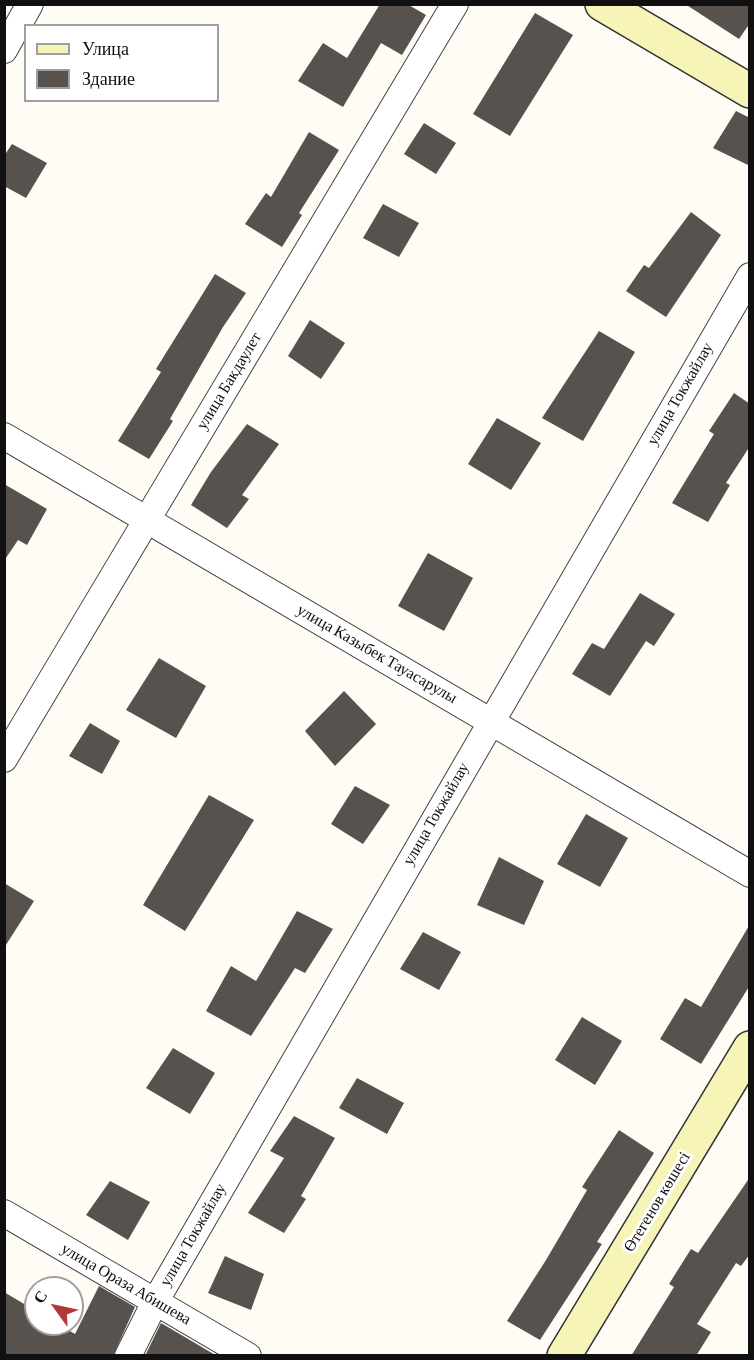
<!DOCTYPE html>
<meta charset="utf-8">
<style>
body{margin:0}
#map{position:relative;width:754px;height:1360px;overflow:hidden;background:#fefcf4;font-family:"Crimson Pro",serif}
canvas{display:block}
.frame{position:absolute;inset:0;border:6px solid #101010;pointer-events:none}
.legend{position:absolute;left:24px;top:24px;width:195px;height:78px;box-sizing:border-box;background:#fff;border:2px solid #9f9f9f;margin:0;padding:8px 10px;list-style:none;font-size:18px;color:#101010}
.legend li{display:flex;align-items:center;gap:12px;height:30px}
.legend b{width:30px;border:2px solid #9f9f9f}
.north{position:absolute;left:24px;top:1276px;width:60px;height:60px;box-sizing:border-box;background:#fff;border:2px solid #9f9f9f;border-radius:50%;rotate:303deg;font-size:16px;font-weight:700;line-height:24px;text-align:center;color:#101010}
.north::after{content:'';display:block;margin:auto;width:21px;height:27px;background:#b03a37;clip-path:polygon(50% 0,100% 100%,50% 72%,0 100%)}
</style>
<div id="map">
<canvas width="754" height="1360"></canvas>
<div class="frame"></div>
<ul class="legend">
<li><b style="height:8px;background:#f6f4b6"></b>Улица</li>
<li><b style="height:16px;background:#57524d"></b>Здание</li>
</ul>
<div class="north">С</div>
</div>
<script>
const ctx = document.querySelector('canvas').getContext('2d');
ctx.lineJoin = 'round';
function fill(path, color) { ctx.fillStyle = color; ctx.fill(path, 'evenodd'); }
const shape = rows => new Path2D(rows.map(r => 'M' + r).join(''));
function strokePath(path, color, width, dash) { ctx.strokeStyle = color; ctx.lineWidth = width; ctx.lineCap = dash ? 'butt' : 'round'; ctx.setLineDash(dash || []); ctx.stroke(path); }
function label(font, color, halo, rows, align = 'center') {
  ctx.font = font + ' "Crimson Pro",serif'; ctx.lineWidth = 6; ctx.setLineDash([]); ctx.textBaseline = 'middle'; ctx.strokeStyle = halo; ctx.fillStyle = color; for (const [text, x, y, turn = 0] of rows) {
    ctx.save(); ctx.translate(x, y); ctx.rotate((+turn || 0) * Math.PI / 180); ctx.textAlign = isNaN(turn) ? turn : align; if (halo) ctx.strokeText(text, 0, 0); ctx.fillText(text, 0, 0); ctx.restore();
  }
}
fill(shape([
 [380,4,407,4,426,15,402,55,381,43,343,107,298,81,323,43,347,58],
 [685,4,750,4,750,23,739,39],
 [535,13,573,35,510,136,473,114],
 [736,111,750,118,750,166,713,148],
 [424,123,456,143,436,174,404,154],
 [309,132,339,150,299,213,302,215,282,247,245,224,266,193,271,197],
 [12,144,47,163,26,198,4,186,4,156],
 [383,204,419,223,399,257,363,238],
 [691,212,721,235,666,317,626,291,644,265,649,268],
 [215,274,246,293,223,327,170,419,173,421,149,459,118,441,161,372,156,369],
 [310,320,345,343,321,379,288,356],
 [599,331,635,352,583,441,542,418],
 [734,393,750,404,750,446,726,483,730,485,708,522,672,503,714,434,709,431],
 [497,418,541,443,511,490,468,464],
 [247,424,279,444,242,495,249,499,227,528,191,505,211,472],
 [4,484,47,509,27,545,18,540,4,561],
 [428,553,473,578,444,631,398,606],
 [640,593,675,614,654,646,646,641,610,696,572,674,592,643,604,649],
 [159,658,206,686,176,738,126,710],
 [344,691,376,724,335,766,305,731],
 [90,723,120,741,102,774,69,756],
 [355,786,390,805,363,844,331,824],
 [209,795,254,820,185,931,143,905],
 [586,814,628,838,600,887,557,864],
 [499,857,544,881,524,925,477,905],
 [4,883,34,901,4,948],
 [297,911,333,929,305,973,295,968,251,1036,206,1011,231,966,256,981],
 [750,924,750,985,701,1064,660,1039,685,998,701,1007],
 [423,932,461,952,439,990,400,969],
 [582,1017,622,1041,595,1085,555,1060],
 [173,1048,215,1073,190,1114,146,1088],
 [357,1078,404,1103,387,1134,339,1108],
 [294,1116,335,1138,301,1196,306,1199,284,1233,248,1213,284,1158,270,1151],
 [619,1130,654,1153,597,1242,602,1244,540,1340,507,1321,546,1260,587,1190,582,1187],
 [750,1177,750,1254,741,1266,736,1263,697,1324,711,1332,696,1356,631,1356,674,1287,669,1284,691,1249,698,1253],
 [110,1181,150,1202,128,1240,86,1215],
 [225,1256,264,1274,251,1310,208,1293],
 [99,1286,135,1307,113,1356,4,1356,4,1292,36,1311,36,1324,58,1324,75,1334],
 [161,1323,217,1356,145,1356]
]), '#57524d');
const street = shape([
 [4,50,30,4],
 [4,436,750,874],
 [4,759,455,4],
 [4,1213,248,1356],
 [128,1356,155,1302,750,276]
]);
const secondary = shape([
 [602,4,750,91],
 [564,1356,750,1048]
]);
strokePath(street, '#434343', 28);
strokePath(secondary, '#323232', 36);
strokePath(street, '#fff', 26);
strokePath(secondary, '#f6f4b6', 33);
label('16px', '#101010', '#fff', [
 ["улица Бакдаулет",229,381,-59],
 ["улица Токжайлау",680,394,-60],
 ["улица Казыбек Тауасарулы",377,654,30],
 ["улица Токжайлау",436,814,-60],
 ["Өтегенов көшесі",657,1202,-59],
 ["улица Токжайлау",193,1235,-60],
 ["улица Ораза Абишева",126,1284,30]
]);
</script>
